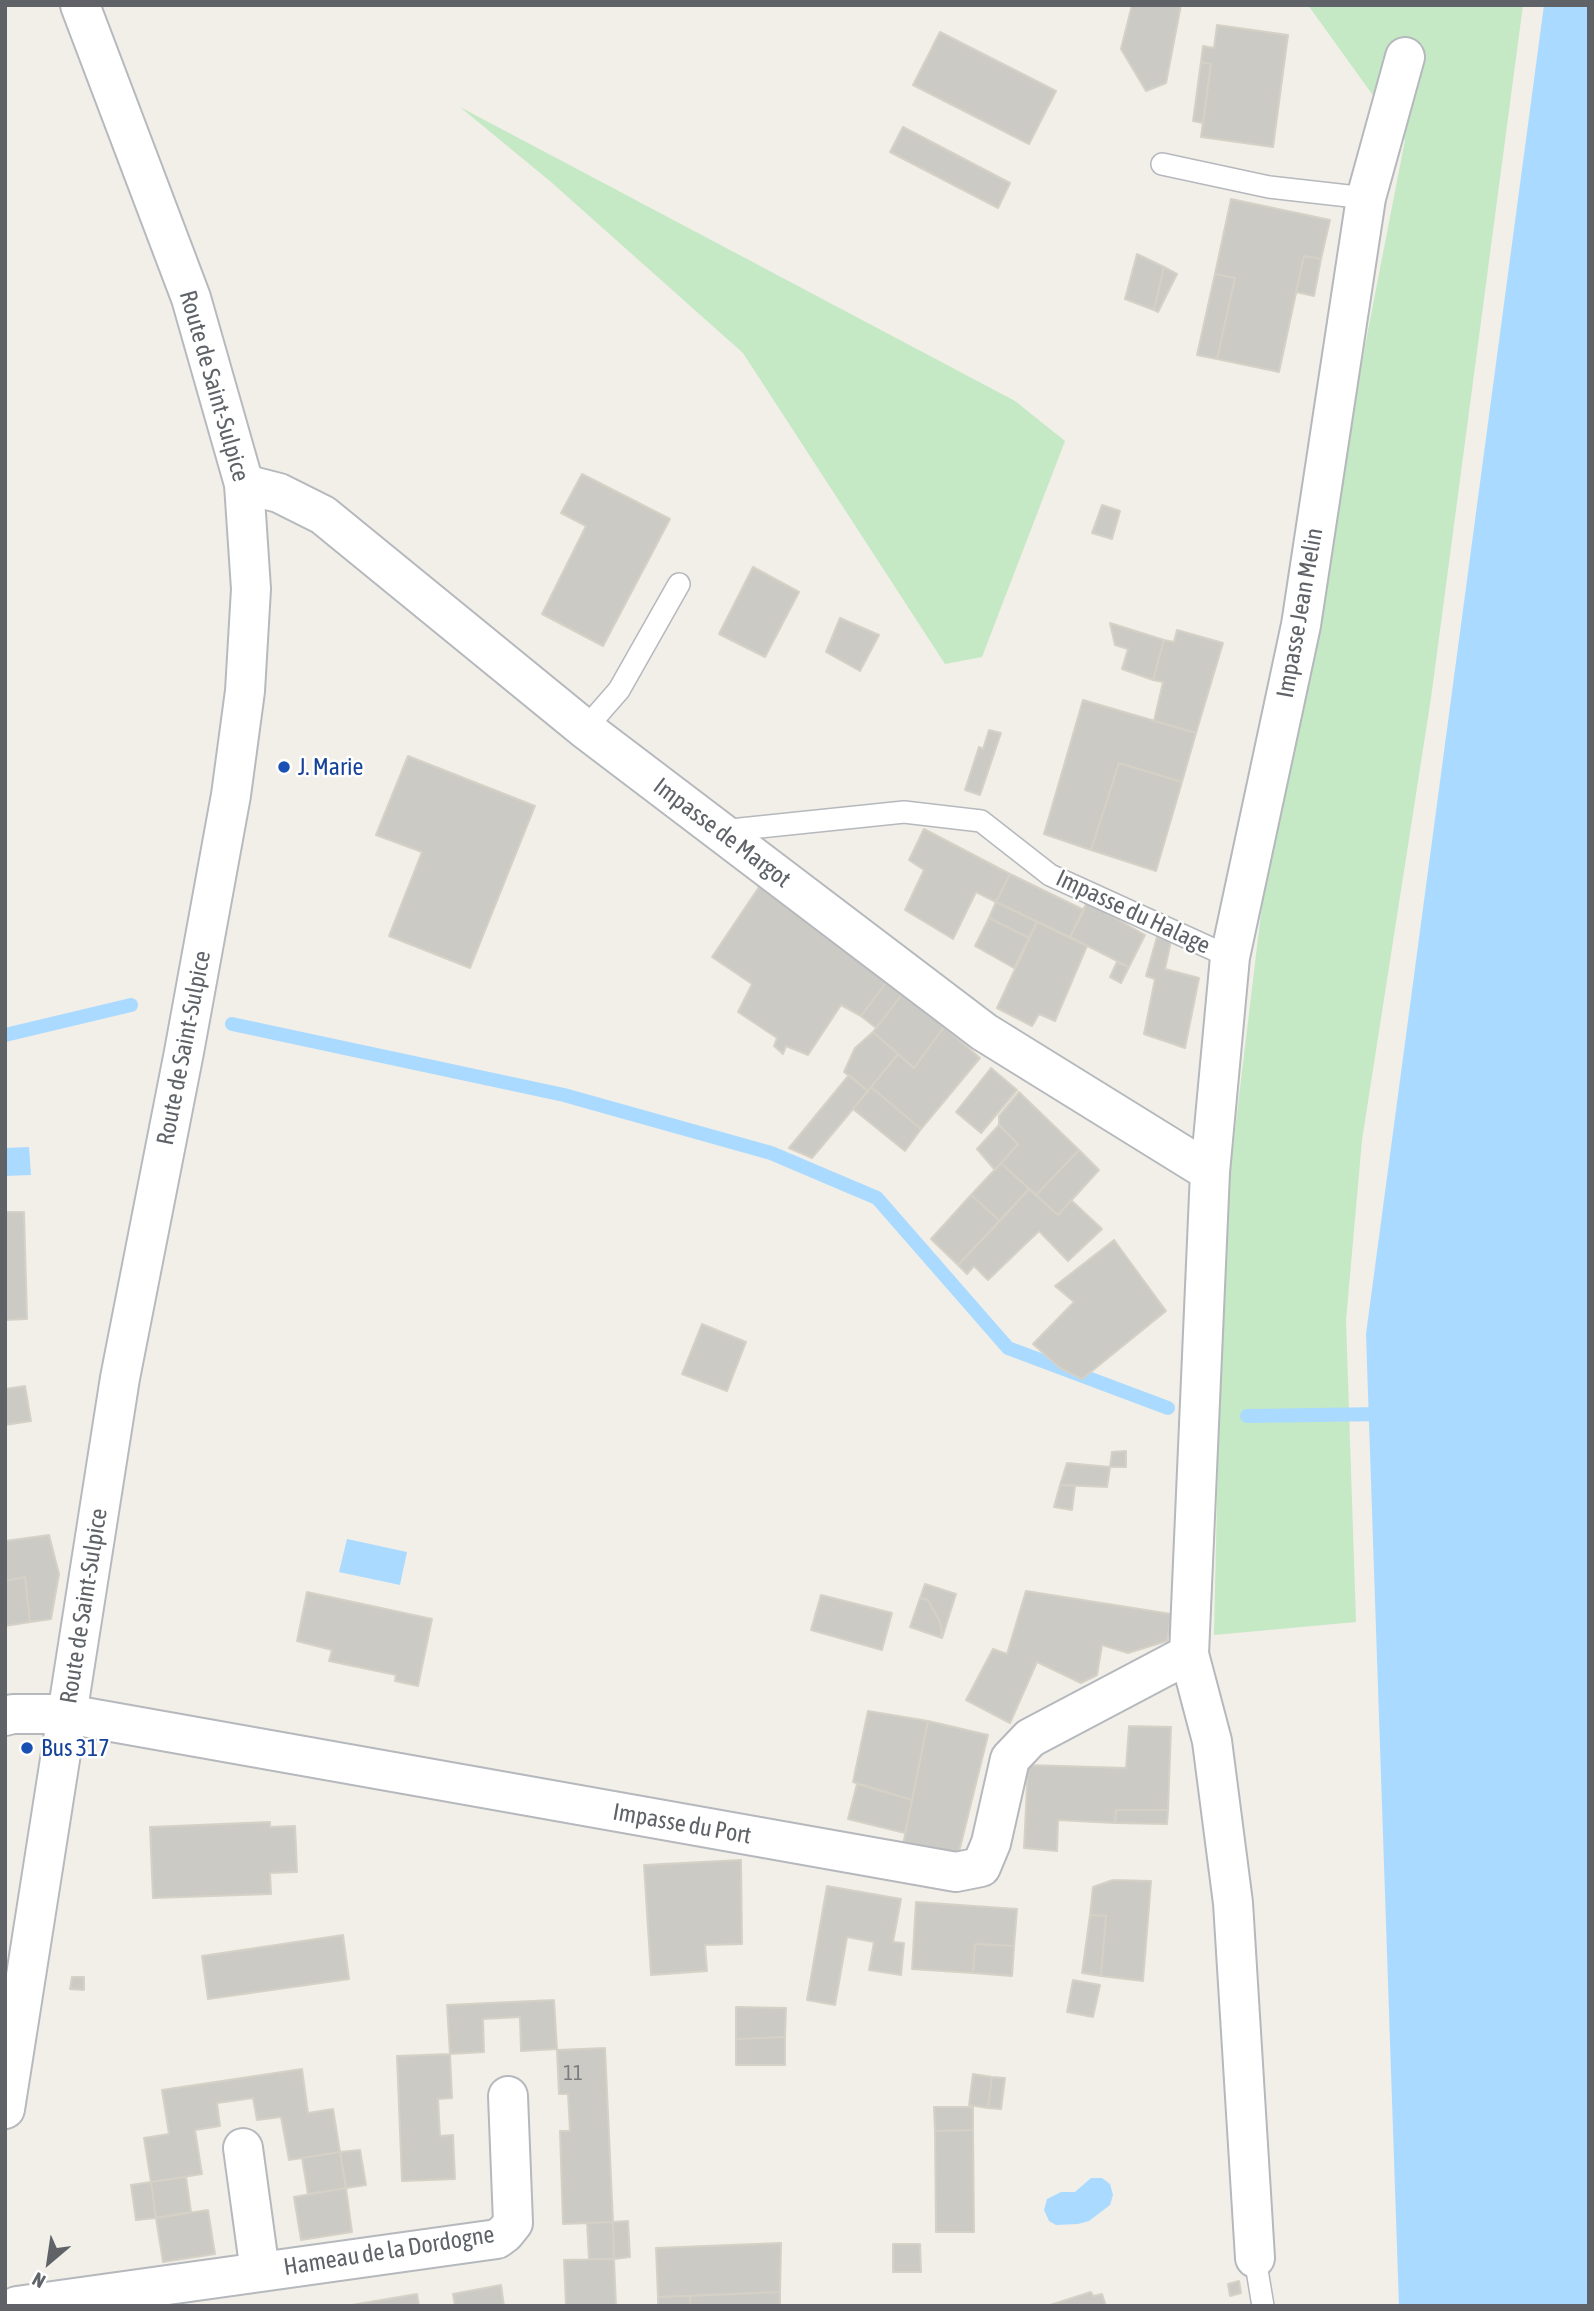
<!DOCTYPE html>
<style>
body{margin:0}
#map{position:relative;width:1594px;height:2311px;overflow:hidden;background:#f1efe8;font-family:"Asap Condensed",sans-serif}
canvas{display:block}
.frame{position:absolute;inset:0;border:7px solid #5f6368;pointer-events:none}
.north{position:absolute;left:14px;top:2227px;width:70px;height:70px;-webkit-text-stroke:5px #fff;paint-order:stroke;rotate:209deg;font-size:19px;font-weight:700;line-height:28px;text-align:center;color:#5f6368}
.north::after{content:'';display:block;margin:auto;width:24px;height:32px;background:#5f6368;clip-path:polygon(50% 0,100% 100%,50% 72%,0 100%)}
</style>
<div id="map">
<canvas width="1594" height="2311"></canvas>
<div class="frame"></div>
<div class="north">N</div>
</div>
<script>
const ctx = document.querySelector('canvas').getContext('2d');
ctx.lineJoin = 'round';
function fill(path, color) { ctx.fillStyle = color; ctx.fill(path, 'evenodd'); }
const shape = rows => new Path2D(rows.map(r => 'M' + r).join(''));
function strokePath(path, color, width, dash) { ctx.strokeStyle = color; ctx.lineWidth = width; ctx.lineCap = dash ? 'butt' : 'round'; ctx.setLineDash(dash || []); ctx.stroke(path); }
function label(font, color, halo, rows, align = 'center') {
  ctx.font = font + ' "Asap Condensed",sans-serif'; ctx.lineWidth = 5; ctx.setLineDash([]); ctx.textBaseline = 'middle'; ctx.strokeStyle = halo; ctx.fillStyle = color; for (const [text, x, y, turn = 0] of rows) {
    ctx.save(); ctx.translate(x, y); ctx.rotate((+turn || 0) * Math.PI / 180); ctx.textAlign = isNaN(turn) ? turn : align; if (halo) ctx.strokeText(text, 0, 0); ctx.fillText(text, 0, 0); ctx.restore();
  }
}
fill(shape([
 [1308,5,1523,5,1431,698,1362,1140,1346,1320,1356,1622,1214,1635,1223,1230,1271,830,1405,140],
 [460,107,1015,401,1065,441,982,657,945,664,743,353,551,182]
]), '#c5e8c5');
fill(shape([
 [1544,5,1589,5,1589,2306,1399,2306,1366,1334],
 [29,1147,31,1175,5,1176,5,1148],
 [347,1539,407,1552,400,1585,339,1572],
 [1091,2178,1102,2178,1110,2184,1113,2195,1110,2205,1089,2221,1078,2224,1056,2225,1049,2221,1044,2210,1047,2199,1061,2192,1075,2192]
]), '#aadaff');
strokePath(shape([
 [232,1024,564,1095,771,1153,877,1198,1008,1348,1168,1408],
 [5,1035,131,1005],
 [1247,1416,1385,1414]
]), '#aadaff', 14);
const building = shape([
 [1132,5,1181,5,1166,83,1146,91,1121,49,1132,5],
 [1217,25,1288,35,1273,147,1201,137,1211,64,1201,62,1203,46,1214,48,1217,25],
 [940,32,1056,91,1029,144,913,85,940,32],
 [1201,62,1211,64,1203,123,1193,121,1201,62],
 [903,127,1010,183,998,208,890,152,903,127],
 [1231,199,1330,220,1321,259,1304,256,1279,372,1217,359,1235,278,1215,274,1231,199],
 [1137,254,1164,267,1154,310,1125,299,1137,254],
 [1304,256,1321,259,1314,296,1296,292,1304,256],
 [1164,267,1177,274,1158,312,1154,310,1164,267],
 [1215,274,1235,278,1217,359,1197,355,1215,274],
 [582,474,670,519,603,646,542,614,586,526,561,513,582,474],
 [1102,505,1120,511,1112,539,1092,533,1102,505],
 [753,567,799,592,765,657,719,634,753,567],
 [840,618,879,635,860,671,826,652,840,618],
 [1110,623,1164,640,1153,680,1122,669,1128,649,1115,645,1110,623],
 [1177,630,1223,643,1196,733,1154,721,1163,682,1153,680,1164,640,1174,642,1177,630],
 [1083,700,1196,733,1182,782,1119,763,1091,850,1044,834,1083,700],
 [989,730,1001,733,980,795,965,790,979,747,983,749,989,730],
 [408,756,535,806,470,968,389,936,422,852,376,835,408,756],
 [1119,763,1182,782,1156,871,1091,850,1119,763],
 [924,829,1010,874,996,902,976,892,953,939,905,910,924,870,909,860,924,829],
 [1010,874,1084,910,1070,937,996,902,1010,874],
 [761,884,889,979,861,1016,841,1005,808,1055,786,1046,783,1054,774,1046,777,1038,738,1012,752,984,712,957,761,884],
 [996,902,1037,922,1029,938,989,918,996,902],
 [1087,902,1145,935,1129,967,1070,937,1087,902],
 [989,918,1029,938,1014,968,975,946,989,918],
 [1037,922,1087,946,1055,1021,1039,1014,1032,1026,997,1008,1037,922],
 [1157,937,1171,941,1165,969,1199,978,1185,1048,1144,1034,1155,979,1146,976,1157,937],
 [1117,962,1129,967,1121,983,1110,977,1117,962],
 [889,979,904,992,876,1028,861,1016,889,979],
 [904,992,944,1027,914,1068,873,1032,904,992],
 [944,1027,980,1058,921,1129,871,1087,898,1054,914,1068,944,1027],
 [873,1032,898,1054,868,1091,844,1072,855,1048,873,1032],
 [991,1068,1017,1090,981,1133,956,1112,991,1068],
 [849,1075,868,1091,812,1158,789,1148,849,1075],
 [871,1087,921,1129,905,1151,853,1109,871,1087],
 [1019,1092,1079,1150,1036,1195,1001,1163,1018,1144,999,1125,999,1116,1019,1092],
 [999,1125,1018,1144,995,1170,977,1149,999,1125],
 [1079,1150,1099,1170,1058,1215,1036,1195,1079,1150],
 [1001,1163,1029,1189,1000,1221,971,1195,1001,1163],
 [1029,1189,1058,1215,1071,1200,1102,1229,1068,1261,1039,1231,988,1280,974,1266,967,1274,958,1265,1029,1189],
 [971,1195,1000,1221,958,1265,931,1239,971,1195],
 [5,1212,24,1212,27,1319,5,1320,5,1212],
 [1114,1240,1166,1311,1082,1379,1060,1368,1033,1344,1074,1302,1055,1286,1114,1240],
 [702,1324,746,1342,727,1391,682,1374,702,1324],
 [25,1386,31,1421,5,1425,5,1389,25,1386],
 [1126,1451,1126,1467,1110,1467,1112,1452,1126,1451],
 [1067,1463,1110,1467,1107,1487,1060,1485,1067,1463],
 [1060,1485,1075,1486,1072,1510,1054,1507,1060,1485],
 [49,1535,59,1574,51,1619,30,1622,25,1577,5,1581,5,1541,49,1535],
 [25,1577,30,1622,5,1626,5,1581,25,1577],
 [925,1584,956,1594,942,1638,941,1624,928,1600,920,1598,925,1584],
 [1026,1591,1171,1614,1167,1641,1128,1653,1102,1645,1097,1675,1081,1683,1037,1662,1010,1723,966,1700,993,1649,1007,1654,1026,1591],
 [307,1592,432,1619,418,1686,395,1681,396,1675,329,1661,332,1650,297,1641,307,1592],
 [821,1595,892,1613,882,1650,811,1630,821,1595],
 [920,1598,928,1600,941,1624,942,1638,910,1627,920,1598],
 [868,1711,928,1721,912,1800,853,1782,868,1711],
 [928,1721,988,1735,957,1860,902,1850,928,1721],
 [1129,1726,1171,1727,1168,1810,1116,1810,1115,1823,1058,1820,1057,1851,1024,1848,1028,1765,1126,1768,1129,1726],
 [857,1784,912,1800,905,1833,848,1819,857,1784],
 [1116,1810,1168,1810,1167,1824,1115,1823,1116,1810],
 [270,1822,270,1827,295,1826,297,1872,270,1873,271,1894,153,1898,150,1827,270,1822],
 [741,1860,742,1944,705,1945,707,1971,651,1975,644,1865,741,1860],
 [1113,1880,1151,1881,1143,1981,1101,1976,1106,1916,1090,1915,1093,1887,1113,1880],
 [827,1886,901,1899,893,1942,904,1943,901,1975,869,1970,874,1942,847,1937,835,2005,807,2000,827,1886],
 [916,1902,1017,1909,1014,1946,975,1944,973,1973,912,1969,916,1902],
 [1090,1915,1106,1916,1101,1976,1082,1973,1090,1915],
 [343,1935,349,1979,208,1999,202,1956,343,1935],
 [975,1944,1014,1946,1012,1976,973,1973,975,1944],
 [72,1977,84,1977,84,1990,70,1989,72,1977],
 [1073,1980,1100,1985,1093,2017,1067,2012,1073,1980],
 [554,2000,557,2049,521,2051,520,2017,483,2019,484,2052,450,2054,447,2005,554,2000],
 [736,2007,786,2008,785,2037,736,2039,736,2007],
 [785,2037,785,2065,736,2065,736,2039,785,2037],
 [605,2048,613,2222,563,2224,560,2131,570,2131,568,2094,559,2094,557,2050,605,2048],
 [450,2054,452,2098,438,2099,440,2136,453,2135,455,2179,402,2181,397,2056,450,2054],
 [302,2069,308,2113,333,2109,340,2152,289,2160,281,2117,257,2120,253,2098,217,2103,220,2126,195,2130,202,2174,151,2182,144,2138,169,2134,162,2090,302,2069],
 [973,2074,992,2077,988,2108,969,2105,973,2074],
 [992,2077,1005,2078,1001,2109,988,2108,992,2077],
 [934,2107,973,2107,973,2130,935,2131,934,2107],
 [973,2130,974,2232,936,2232,935,2131,973,2130],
 [360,2150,366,2185,346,2188,340,2152,360,2150],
 [340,2152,346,2188,308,2194,302,2158,340,2152],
 [186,2177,191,2212,156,2218,151,2182,186,2177],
 [151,2182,156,2218,136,2220,131,2185,151,2182],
 [346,2188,352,2232,301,2240,294,2197,346,2188],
 [208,2210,215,2254,163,2262,156,2218,208,2210],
 [628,2221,630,2257,614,2259,613,2222,628,2221],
 [613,2222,614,2259,589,2259,587,2223,613,2222],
 [781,2243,780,2292,658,2297,656,2248,781,2243],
 [893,2244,920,2244,921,2272,893,2272,893,2244],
 [614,2259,616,2306,566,2306,564,2260,614,2259],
 [1239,2281,1241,2293,1230,2296,1228,2284,1239,2281],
 [501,2285,504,2306,455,2306,453,2294,501,2285],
 [780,2292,780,2306,690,2306,690,2296,780,2292],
 [1091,2292,1093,2296,1102,2294,1106,2306,1047,2306,1091,2292],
 [417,2294,419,2306,346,2306,417,2294],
 [690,2296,690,2306,658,2306,658,2297,690,2296]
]);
fill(building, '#cccac5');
strokePath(building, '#d6d1c6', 2);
const lane = shape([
 [1162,164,1269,187,1366,198],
 [585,729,619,690,679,584],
 [721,831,904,812,981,821,1050,875,1230,957],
 [1255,2258,1263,2306]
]);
const street = shape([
 [244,484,279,493,323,515,585,729,984,1032,1210,1172],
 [5,1716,13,1714,67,1714,956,1872,981,1867,991,1843,1010,1759,1030,1738,1189,1654],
 [243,2148,260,2272],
 [1255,2258,1233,1903,1212,1741,1189,1654,1210,1172,1230,957,1301,625,1366,198,1405,57],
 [17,2306,497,2239,505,2233,513,2223,508,2096]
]);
const secondary = shape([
 [5,2109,120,1378,184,1052,231,795,245,691,251,589,244,484,191,298,80,5]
]);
strokePath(lane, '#b5b8bc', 24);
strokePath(street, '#b5b8bc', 42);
strokePath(secondary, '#b6babf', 42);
strokePath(lane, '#fff', 21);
strokePath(street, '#fff', 38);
strokePath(secondary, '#fff', 38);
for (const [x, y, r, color] of [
 [284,767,7,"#1a4fb4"],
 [27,1748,7,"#1a4fb4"]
]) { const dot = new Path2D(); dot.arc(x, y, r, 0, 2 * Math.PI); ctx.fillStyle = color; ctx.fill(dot); strokePath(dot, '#fff', 2.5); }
label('21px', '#7a7d7f', null, [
 ["11",573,2073]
]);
label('24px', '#5f6368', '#fff', [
 ["Route de Saint-Sulpice",214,386,74],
 ["Impasse Jean Melin",1300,613,-80],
 ["Impasse de Margot",722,833,37],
 ["Impasse du Halage",1133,912,25],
 ["Route de Saint-Sulpice",184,1048,-79],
 ["Route de Saint-Sulpice",84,1606,-81],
 ["Impasse du Port",682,1824,10],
 ["Hameau de la Dordogne",389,2251,-9]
]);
label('24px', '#164399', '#fff', [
 ["J. Marie",298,767],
 ["Bus 317",41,1748]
], 'left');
</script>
